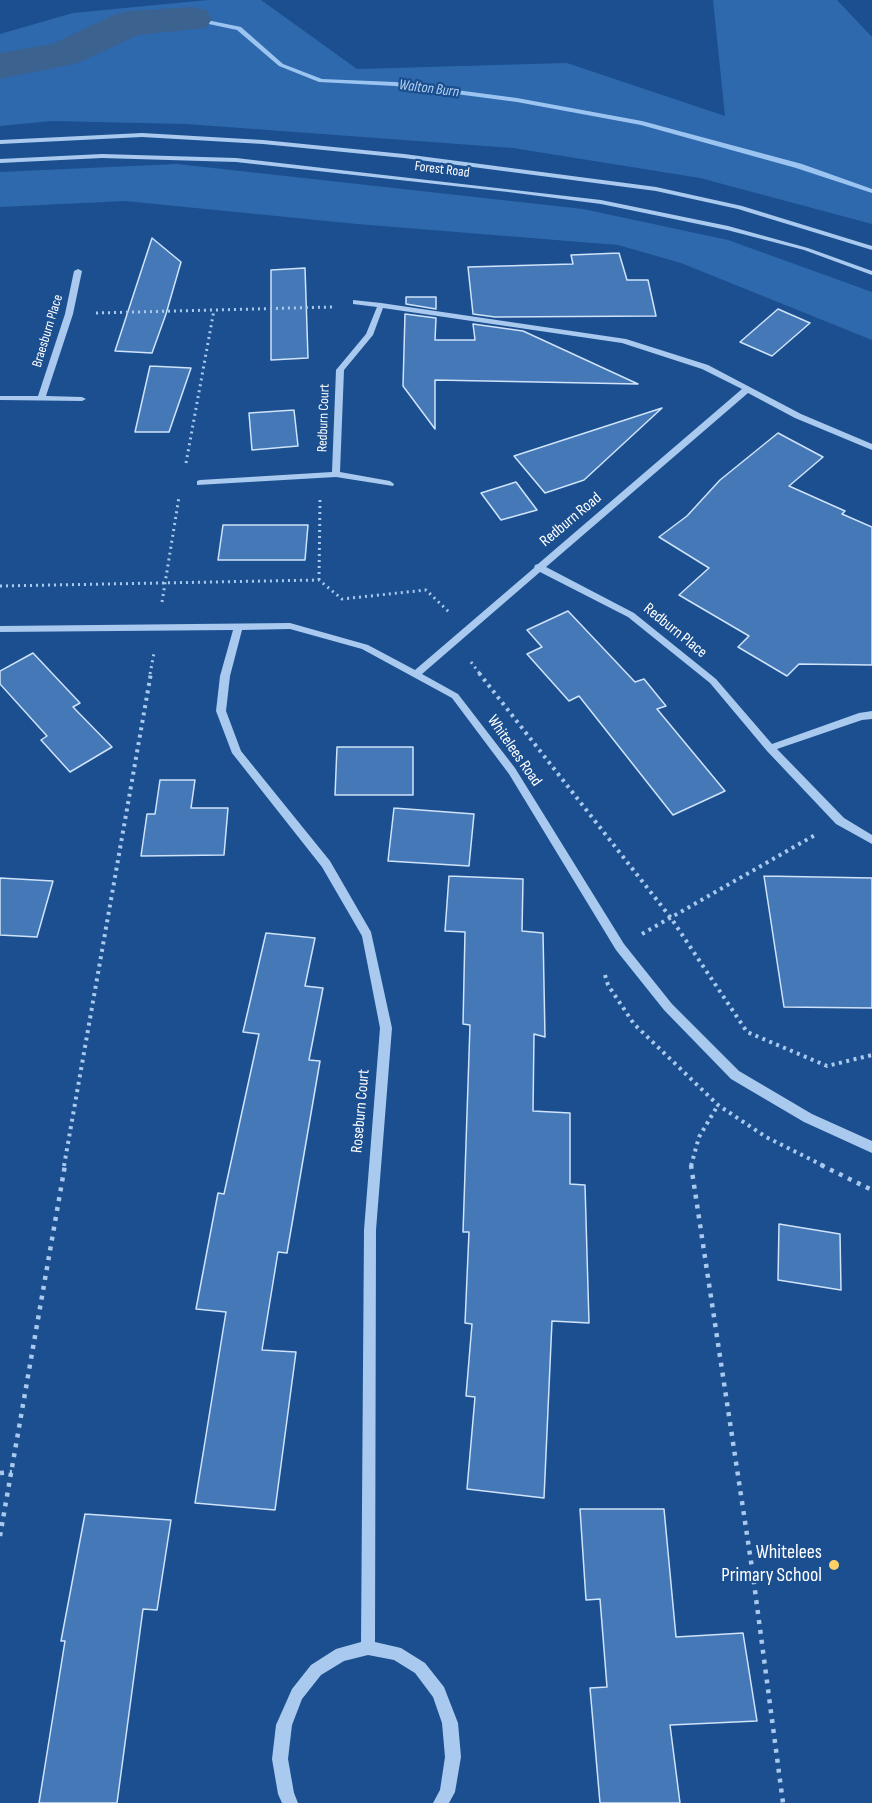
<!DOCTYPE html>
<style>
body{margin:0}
canvas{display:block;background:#1b4f8f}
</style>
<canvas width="872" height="1803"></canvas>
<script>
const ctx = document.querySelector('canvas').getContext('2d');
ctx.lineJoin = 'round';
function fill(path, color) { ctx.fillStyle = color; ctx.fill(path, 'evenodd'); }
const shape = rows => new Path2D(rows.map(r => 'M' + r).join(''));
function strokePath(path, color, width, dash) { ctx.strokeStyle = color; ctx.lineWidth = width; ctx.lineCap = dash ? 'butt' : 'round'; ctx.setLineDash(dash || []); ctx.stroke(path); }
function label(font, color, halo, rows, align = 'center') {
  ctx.font = font + ' "Sofia Sans Condensed",sans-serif'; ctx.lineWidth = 4.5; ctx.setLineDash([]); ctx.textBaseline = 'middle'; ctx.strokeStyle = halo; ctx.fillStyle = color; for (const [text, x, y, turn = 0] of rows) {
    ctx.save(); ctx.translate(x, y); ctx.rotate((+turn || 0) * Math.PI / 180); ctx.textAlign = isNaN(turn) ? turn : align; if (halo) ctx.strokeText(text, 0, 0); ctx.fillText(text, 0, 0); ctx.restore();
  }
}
fill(shape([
 [208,0,261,0,357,69,567,63,725,116,713,0,837,0,872,37,872,224,700,178,513,148,186,124,52,121,0,126,0,34,73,13],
 [177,164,583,209,728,240,872,292,872,340,681,263,618,245,357,224,125,201,0,207,0,172]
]), '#2e69ad');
fill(shape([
 [192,17,241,27,283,64,322,79,395,82,517,98,642,121,802,164,872,189,872,193,796,168,641,125,517,102,395,86,319,82,279,66,237,30,190,20,190,18,192,17]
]), '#9cc4f0');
fill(shape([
 [192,7,206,10,212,19,206,28,138,35,78,63,0,79,0,53,52,44,116,14,130,11,192,7]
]), '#3c6290');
const building = shape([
 [152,238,181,262,166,314,152,353,115,351,152,238],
 [619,253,627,280,648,280,656,316,495,317,473,314,468,267,573,264,571,255,619,253],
 [305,268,308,358,271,360,271,270,305,268],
 [406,297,436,297,436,309,406,304,406,297],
 [778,309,810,323,772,356,740,342,778,309],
 [405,314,436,318,435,340,475,340,473,324,523,331,638,384,435,380,435,429,403,386,405,314],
 [150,366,191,368,169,432,135,432,150,366],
 [662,408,584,480,545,493,514,456,662,408],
 [294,410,298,446,252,450,249,413,294,410],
 [778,433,823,457,789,486,845,511,842,514,872,527,872,665,799,664,787,676,738,647,749,636,679,595,709,568,659,537,687,516,720,480,778,433],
 [516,482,537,510,501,520,481,493,516,482],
 [223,525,308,525,305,560,218,560,223,525],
 [568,611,635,682,644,679,666,706,657,709,725,791,673,815,579,696,569,701,527,654,542,647,527,630,568,611],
 [33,653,80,703,73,707,112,747,70,772,41,740,47,736,0,684,0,671,33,653],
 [337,747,413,747,413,795,335,795,337,747],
 [160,780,195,780,191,808,228,808,224,855,141,856,147,814,155,814,160,780],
 [394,808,474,814,469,866,388,861,394,808],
 [449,876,523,879,522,931,543,933,545,1037,534,1034,533,1111,570,1113,570,1184,585,1185,589,1323,552,1321,544,1498,467,1489,475,1397,466,1396,472,1324,465,1323,469,1232,463,1232,470,1025,463,1024,465,932,445,931,449,876],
 [764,876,872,878,872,1008,784,1007,764,876],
 [0,878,53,881,37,937,0,935,0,878],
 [266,933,315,938,305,986,323,988,309,1060,320,1061,287,1253,278,1252,262,1350,296,1352,275,1510,195,1503,226,1312,196,1309,218,1193,224,1194,259,1034,243,1032,266,933],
 [779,1224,840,1234,841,1290,778,1280,779,1224],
 [580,1509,664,1509,676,1637,743,1633,757,1721,670,1725,680,1803,600,1803,590,1688,607,1687,600,1599,586,1600,580,1509],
 [85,1514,171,1520,157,1610,143,1609,117,1803,39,1803,65,1641,61,1641,85,1514]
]);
fill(building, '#4478b7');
strokePath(building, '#cfe3fa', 1.5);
strokePath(shape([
 [96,313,332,307],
 [186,463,214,310],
 [319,580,320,500],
 [0,586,319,580,342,599,426,590,450,613],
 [162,602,179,497],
 [471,662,480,674],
 [150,674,154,653]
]), '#a9c9ee', 3, [2, 4]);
strokePath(shape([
 [479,673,671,918,747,1032,827,1066,872,1055],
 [642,934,815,835],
 [605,975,608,985,634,1024,718,1105,766,1137,824,1166],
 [64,1166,151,673],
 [691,1166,699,1137,718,1105]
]), '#a9c9ee', 4, [3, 4.5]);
strokePath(shape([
 [691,1165,752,1568,783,1803],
 [821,1165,872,1190],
 [0,1473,12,1472],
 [0,1536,65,1165]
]), '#a9c9ee', 4.5, [4, 6]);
fill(shape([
 [142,133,263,140,404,154,656,187,742,206,872,246,872,250,738,209,656,191,404,158,263,144,142,137,0,144,0,140,142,133],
 [102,154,236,158,601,200,728,226,808,248,872,271,872,275,804,250,727,230,601,204,508,192,236,162,102,158,0,163,0,159,102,154],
 [78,269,82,271,73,314,46,396,82,397,86,399,82,401,0,400,0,396,38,396,65,314,74,271,78,269],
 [353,300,381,303,626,339,708,365,801,414,872,444,872,450,795,418,748,393,546,567,634,613,716,679,772,744,859,713,872,711,872,719,862,720,777,749,844,818,872,835,872,844,836,824,767,751,710,683,628,617,540,572,422,674,458,694,515,768,624,944,672,1004,739,1071,812,1114,872,1141,872,1153,804,1122,731,1079,664,1010,616,950,509,774,452,698,362,649,290,629,242,630,230,676,226,711,241,751,330,861,371,932,392,1028,376,1230,375,1642,401,1648,425,1663,444,1687,458,1723,461,1757,455,1792,449,1803,433,1803,440,1790,445,1757,442,1723,433,1697,415,1673,394,1660,368,1655,344,1661,321,1675,302,1699,292,1725,288,1759,294,1793,298,1803,282,1803,278,1794,272,1759,276,1725,292,1689,311,1665,336,1649,361,1642,364,1230,380,1028,362,936,322,867,232,753,216,711,220,676,233,630,0,632,0,626,290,623,368,645,415,670,534,568,535,565,538,564,742,389,702,369,622,343,383,308,373,335,344,370,340,472,390,481,394,484,393,486,336,477,197,485,197,481,200,480,332,472,336,370,366,334,377,307,353,304,353,300]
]), '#a9c9ee');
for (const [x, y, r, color] of [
 [834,1565,6,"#ffd166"]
]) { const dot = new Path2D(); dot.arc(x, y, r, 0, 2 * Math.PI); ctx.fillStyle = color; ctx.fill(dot); strokePath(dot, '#1b4f8f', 2); }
label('14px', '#fff', '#1b4f8f', [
 ["Forest Road",442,170,7],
 ["Braesburn Place",48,331,-73],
 ["Redburn Court",324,418,-88]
]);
label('italic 15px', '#b5d3f5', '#1b4f8f', [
 ["Walton Burn",429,89,7]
]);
label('16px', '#fff', '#1b4f8f', [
 ["Redburn Road",571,520,-40],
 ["Redburn Place",675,631,39],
 ["Whitelees Road",514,751,55],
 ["Roseburn Court",361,1111,-85]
]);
label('20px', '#fff', '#1b4f8f', [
 ["Whitelees",822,1553],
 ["Primary School",822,1576]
], 'right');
</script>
